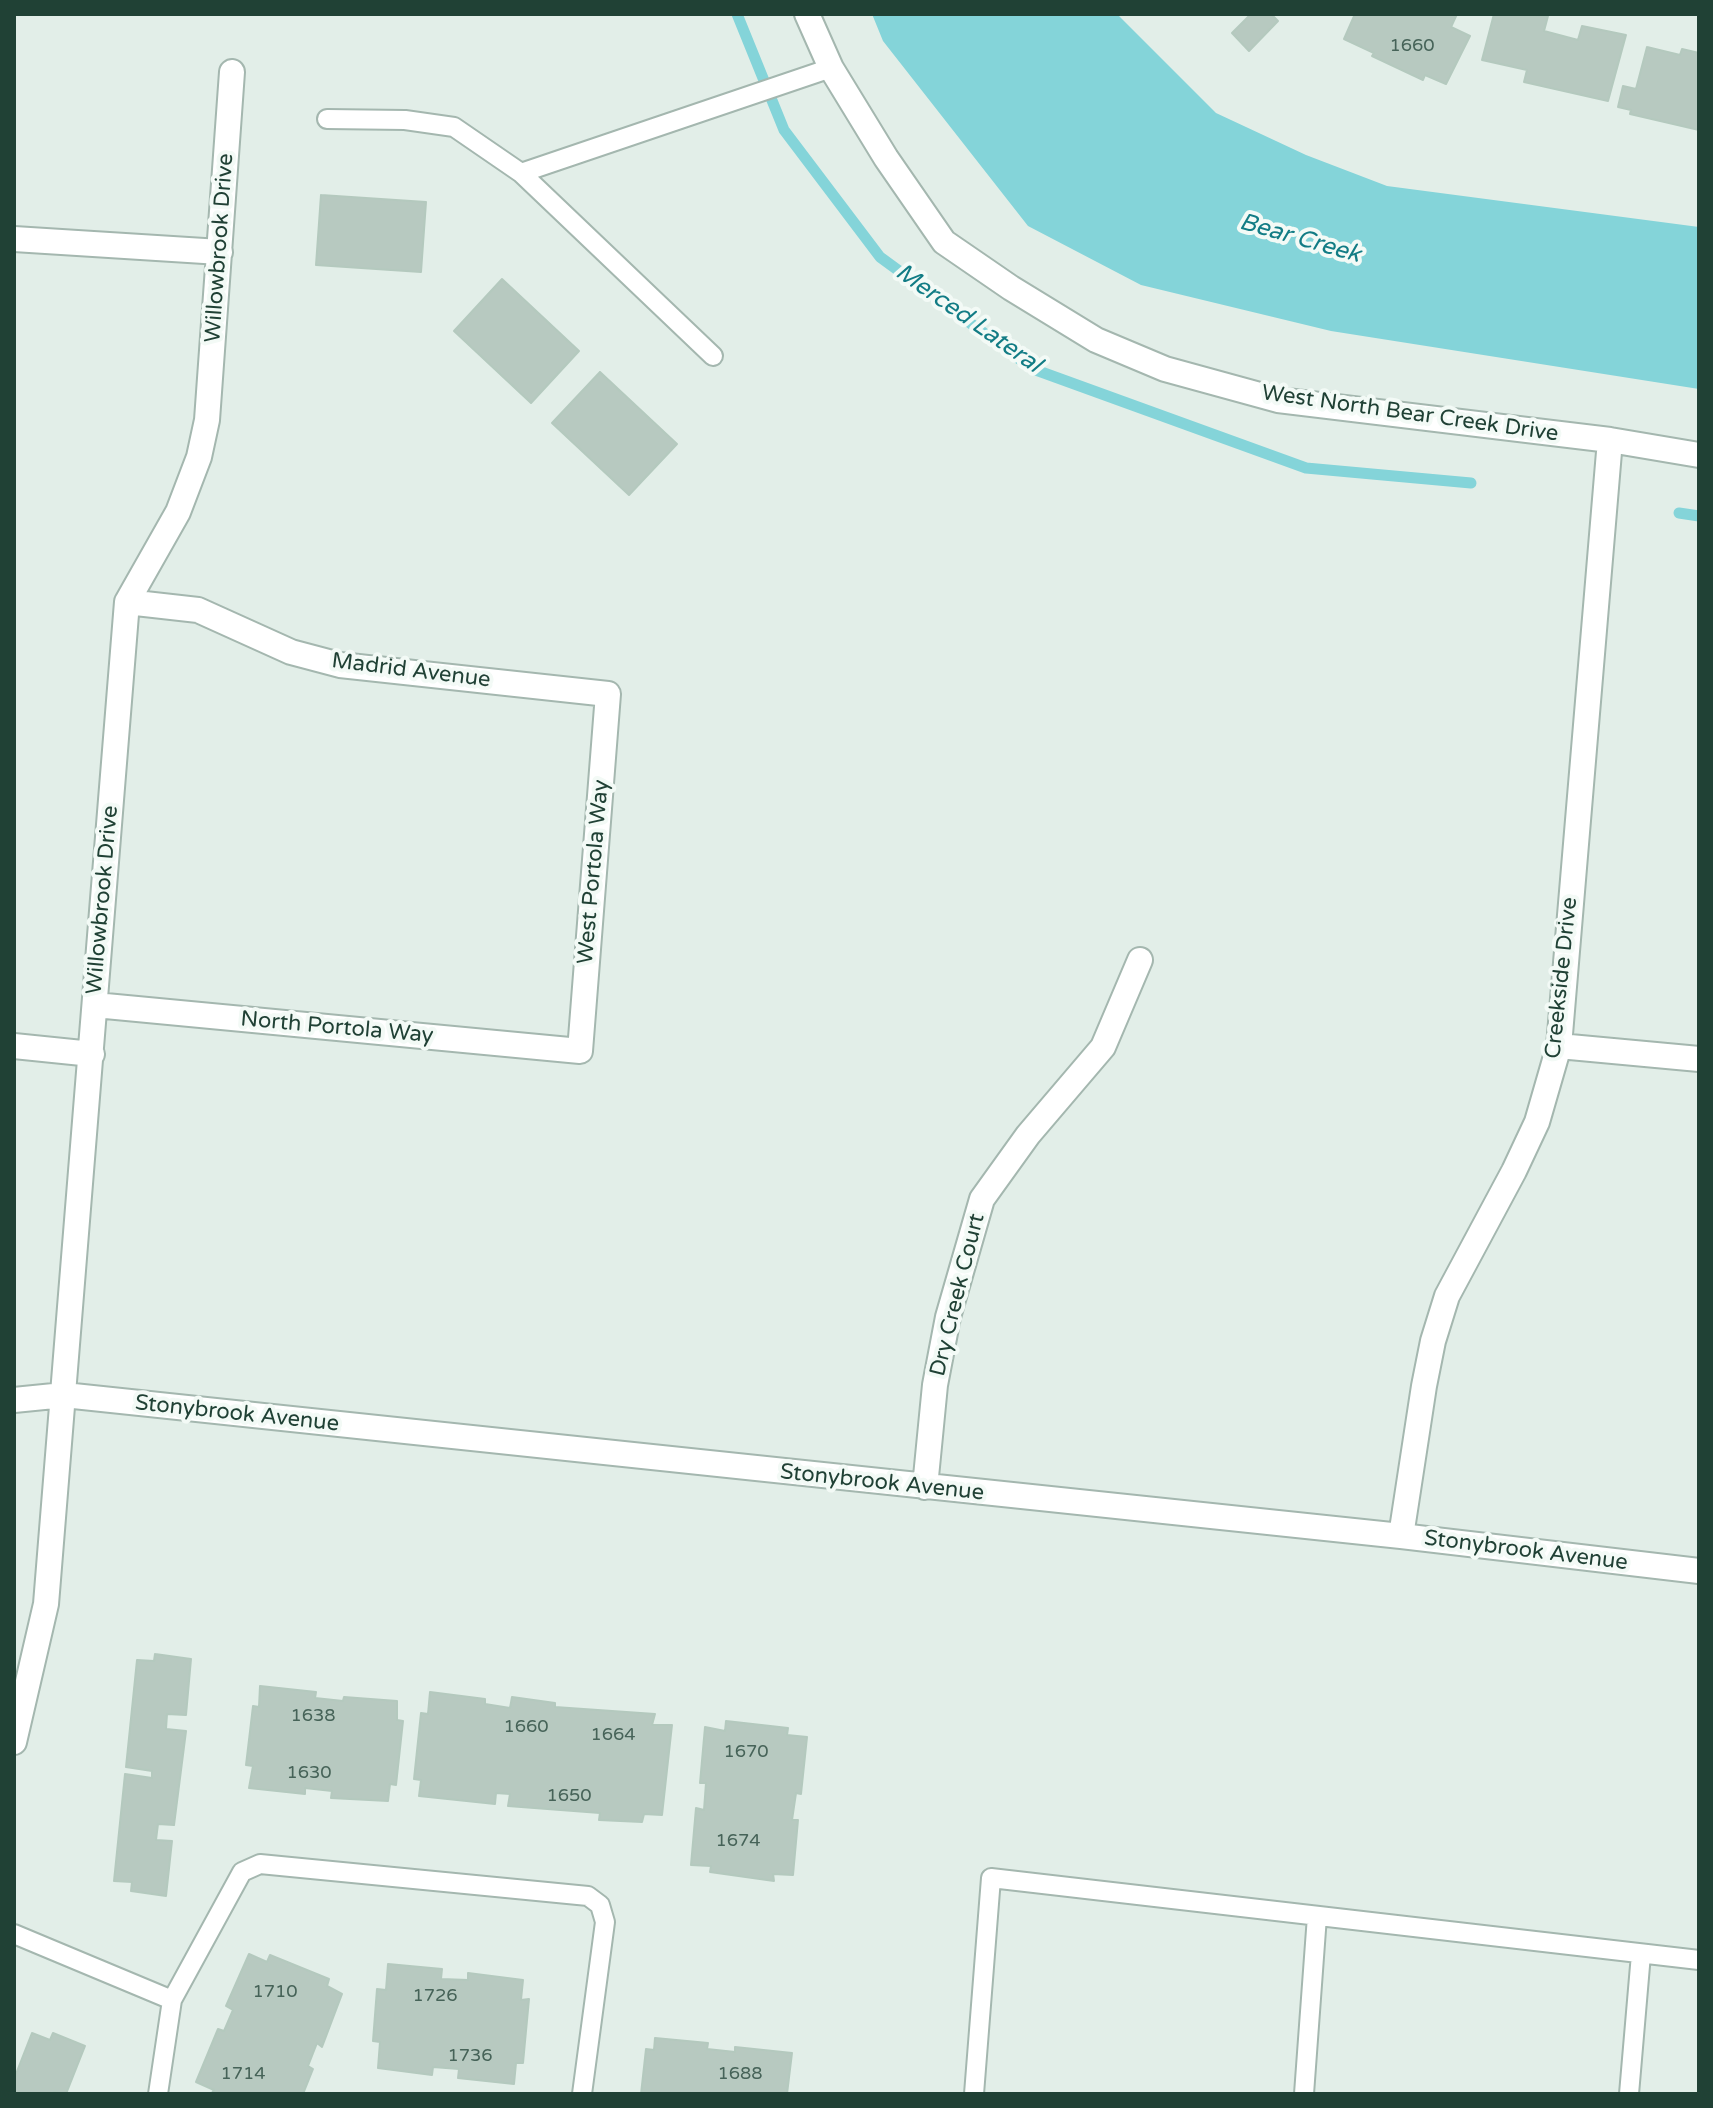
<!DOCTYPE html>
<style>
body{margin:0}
#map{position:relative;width:1713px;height:2108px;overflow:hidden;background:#e2eee8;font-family:"Varela Round",sans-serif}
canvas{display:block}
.frame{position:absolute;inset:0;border:16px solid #204135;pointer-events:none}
</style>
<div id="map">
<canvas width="1713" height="2108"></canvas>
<div class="frame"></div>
</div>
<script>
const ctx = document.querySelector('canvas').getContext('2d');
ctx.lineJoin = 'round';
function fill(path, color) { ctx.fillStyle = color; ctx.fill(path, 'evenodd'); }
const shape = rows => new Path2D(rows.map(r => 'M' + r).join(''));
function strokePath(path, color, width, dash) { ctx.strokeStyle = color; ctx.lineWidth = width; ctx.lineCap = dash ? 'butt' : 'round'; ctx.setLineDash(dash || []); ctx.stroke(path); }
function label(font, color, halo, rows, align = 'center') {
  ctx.font = font + ' "Varela Round",sans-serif'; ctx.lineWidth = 8; ctx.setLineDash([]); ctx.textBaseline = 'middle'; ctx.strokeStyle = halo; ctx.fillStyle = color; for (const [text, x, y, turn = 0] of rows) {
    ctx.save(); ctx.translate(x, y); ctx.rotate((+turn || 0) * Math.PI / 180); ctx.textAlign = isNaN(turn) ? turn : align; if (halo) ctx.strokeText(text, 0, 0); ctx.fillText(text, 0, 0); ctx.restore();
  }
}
fill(shape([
 [872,14,1117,14,1216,113,1306,155,1387,186,1699,227,1699,389,1331,331,1141,285,1028,226,883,41]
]), '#84d4d9');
strokePath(shape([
 [737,14,784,130,880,257,1033,369,1306,468,1471,483],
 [1679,513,1699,516]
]), '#84d4d9', 11);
const building = shape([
 [1251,14,1271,14,1278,21,1249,51,1232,33,1251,14],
 [1355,14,1457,14,1451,27,1470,36,1446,84,1425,75,1423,80,1372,56,1374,53,1344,39,1355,14],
 [1494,14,1548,16,1544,31,1578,40,1582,26,1626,35,1608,101,1524,82,1527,70,1482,60,1494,14],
 [1647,47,1680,55,1682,49,1699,53,1699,130,1630,114,1631,110,1618,107,1623,86,1636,89,1647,47],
 [321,195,426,202,421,272,316,265,321,195],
 [502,279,579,351,531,403,454,331,502,279],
 [600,372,677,444,629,495,552,423,600,372],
 [155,1654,191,1659,186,1715,167,1714,166,1729,186,1731,174,1825,158,1824,156,1840,172,1841,166,1896,131,1891,132,1882,114,1881,125,1774,152,1778,152,1771,126,1767,137,1660,154,1661,155,1654],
 [260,1686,316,1692,315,1698,343,1701,344,1697,397,1701,397,1720,403,1721,396,1785,390,1784,388,1801,331,1798,332,1791,305,1788,305,1794,249,1788,253,1766,246,1765,253,1706,259,1707,260,1686],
 [430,1692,485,1699,485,1704,510,1708,512,1697,555,1703,555,1707,655,1714,652,1725,672,1725,662,1815,644,1814,642,1822,599,1820,600,1813,508,1806,510,1794,496,1793,495,1804,419,1796,421,1780,414,1779,421,1713,428,1714,430,1692],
 [726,1721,788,1728,787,1735,807,1737,801,1794,796,1793,792,1820,798,1820,793,1875,773,1874,774,1881,710,1872,711,1866,691,1865,696,1808,704,1810,706,1783,700,1783,705,1727,725,1731,726,1721],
 [249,1954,267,1962,270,1955,329,1979,327,1986,342,1994,322,2047,317,2043,308,2066,313,2069,303,2094,211,2094,214,2090,196,2082,218,2029,224,2031,233,2010,226,2006,249,1954],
 [388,1964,442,1969,441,1979,468,1980,468,1973,523,1980,521,2000,529,1999,523,2063,516,2063,514,2084,458,2078,459,2069,433,2067,432,2075,378,2068,380,2042,373,2041,377,1989,386,1990,388,1964],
 [32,2033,50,2040,53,2033,85,2046,66,2094,54,2092,53,2094,14,2094,14,2079,32,2033],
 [655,2038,708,2043,707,2049,735,2052,735,2047,792,2053,787,2094,641,2094,646,2049,654,2050,655,2038]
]);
fill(building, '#b7c9c0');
strokePath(building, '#b4c9be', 2);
const lane = shape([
 [327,119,405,120,454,127,521,173,713,356],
 [521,173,831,68],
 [14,1934,172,2000,242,1872,260,1864,588,1896,600,1905,605,1922,582,2094],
 [158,2094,172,2000],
 [974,2094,991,1878,1699,1960],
 [1304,2094,1317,1916],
 [1629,2094,1641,1954]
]);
const street = shape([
 [807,14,831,68,886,158,944,242,1011,288,1096,340,1165,369,1278,400,1610,440,1699,455],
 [14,239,220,252],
 [95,1005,580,1051,608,694,340,665,291,652,198,610,127,602],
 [14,1046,92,1054],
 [1559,1046,1699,1059],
 [14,1400,64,1395,1401,1536,1699,1571],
 [925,1487,935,1385,948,1317,982,1199,1028,1135,1103,1047,1140,960],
 [1401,1536,1424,1386,1433,1341,1447,1296,1514,1171,1537,1122,1559,1046,1610,440],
 [14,1742,46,1604,127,602,178,512,199,457,207,420,232,72]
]);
strokePath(lane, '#a4b7af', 22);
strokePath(street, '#a4b7af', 28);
strokePath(lane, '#fff', 18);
strokePath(street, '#fff', 24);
label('18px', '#466358', null, [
 ["1660",1412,46],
 ["1638",313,1716],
 ["1660",526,1727],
 ["1664",613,1735],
 ["1670",746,1752],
 ["1630",309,1773],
 ["1650",569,1796],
 ["1674",738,1841],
 ["1710",275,1992],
 ["1726",435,1996],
 ["1736",470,2056],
 ["1714",243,2074],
 ["1688",740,2074]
]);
label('22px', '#204135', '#f3faf6', [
 ["Willowbrook Drive",220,248,-86],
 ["West North Bear Creek Drive",1410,414,8],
 ["Madrid Avenue",411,671,7],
 ["West Portola Way",594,872,-85],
 ["Willowbrook Drive",103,900,-85],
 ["Creekside Drive",1562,978,-84],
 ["North Portola Way",337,1028,5],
 ["Dry Creek Court",958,1295,-76],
 ["Stonybrook Avenue",237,1414,6],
 ["Stonybrook Avenue",882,1483,6],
 ["Stonybrook Avenue",1526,1551,7]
]);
label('italic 24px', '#127c85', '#f3faf6', [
 ["Bear Creek",1300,239,16],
 ["Merced Lateral",968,319,35]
]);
</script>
